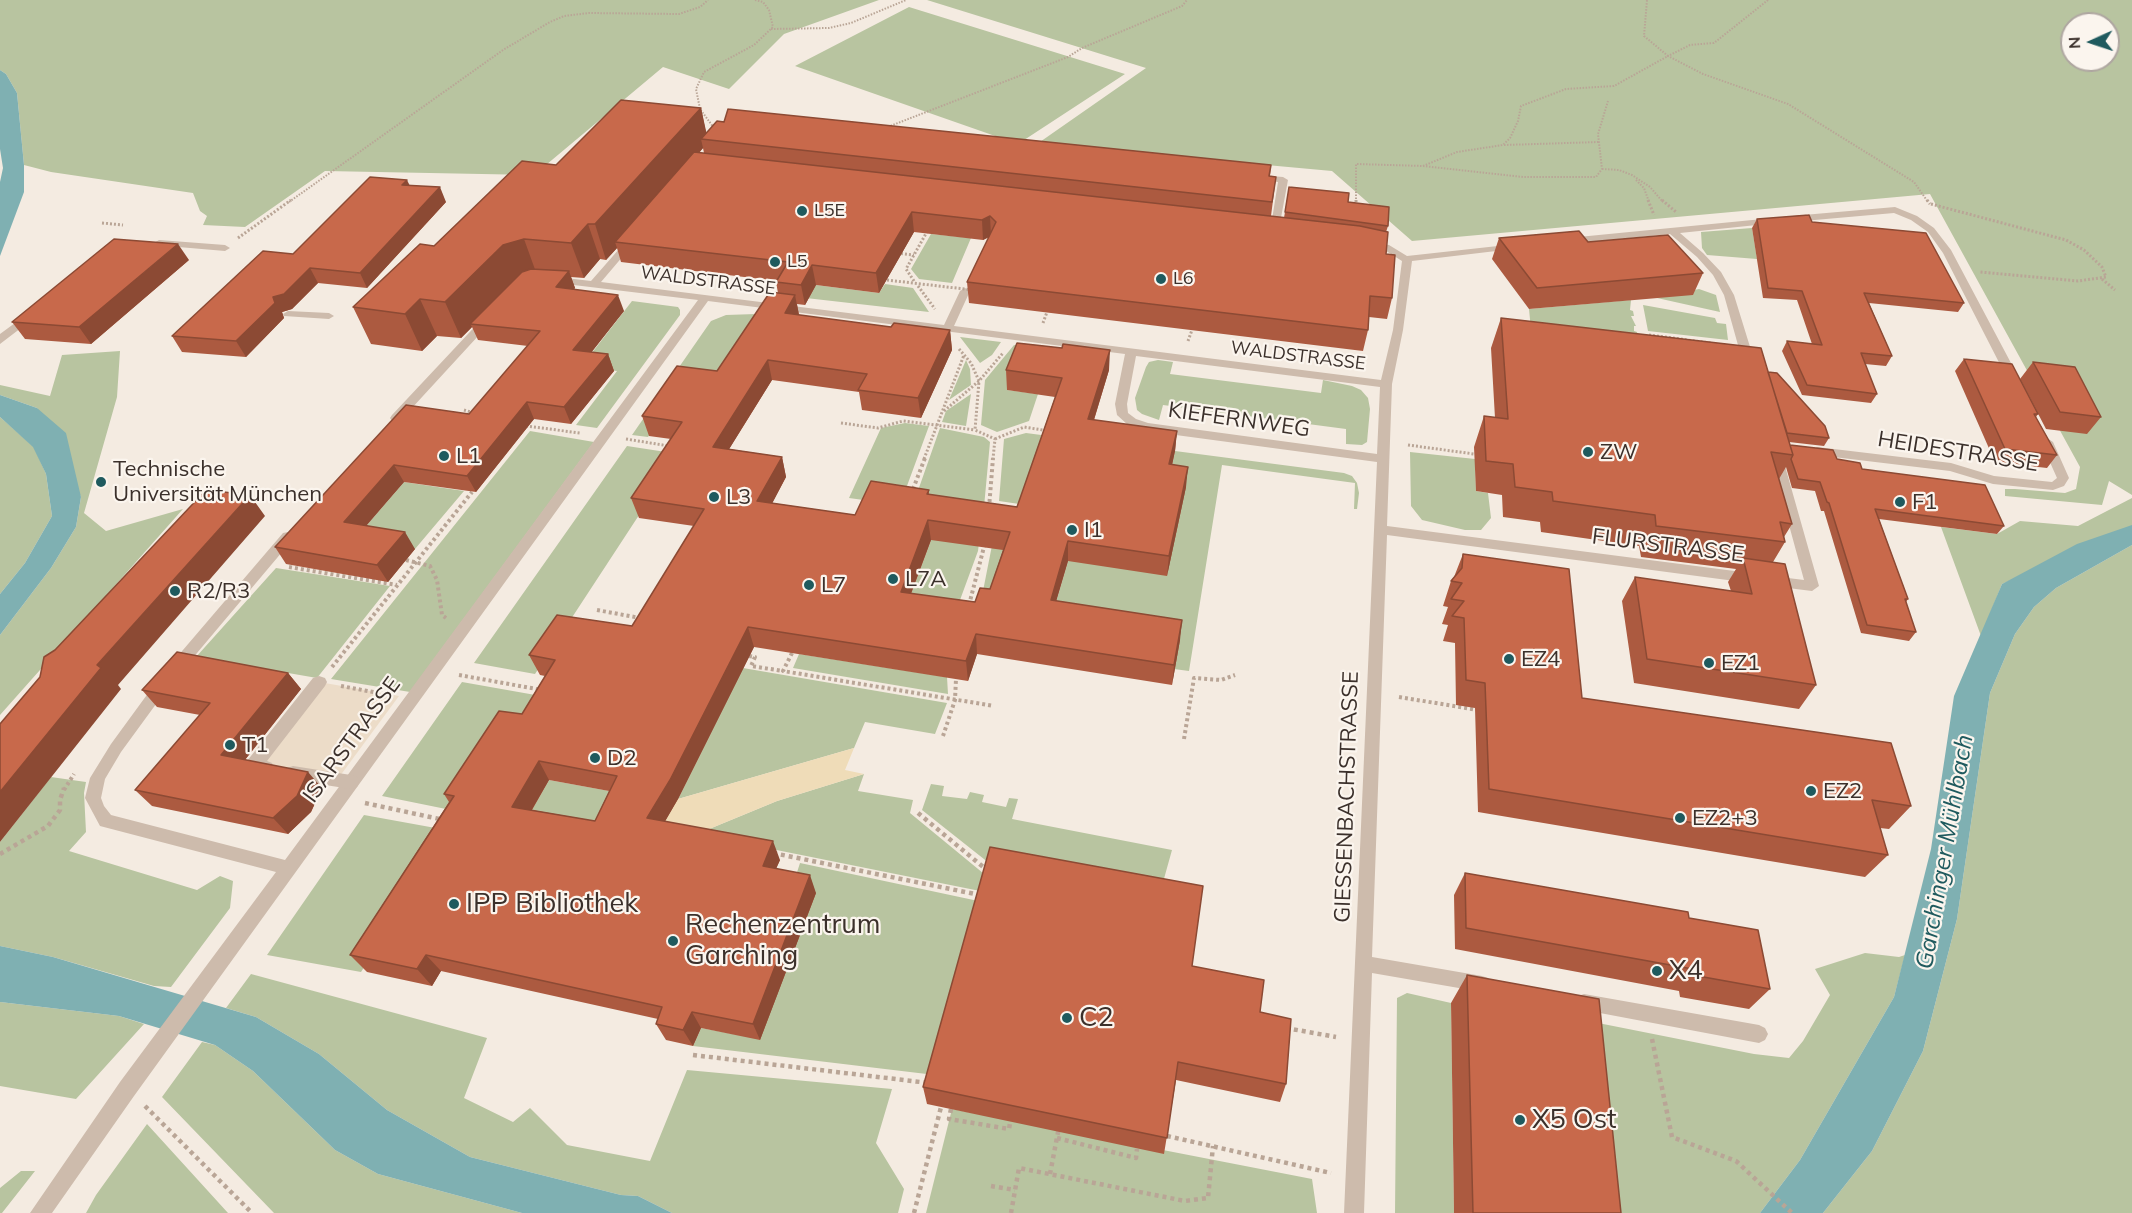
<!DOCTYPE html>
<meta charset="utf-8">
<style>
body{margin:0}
#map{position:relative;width:2132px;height:1213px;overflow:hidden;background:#f4ebe1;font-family:Mulish,sans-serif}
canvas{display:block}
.north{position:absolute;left:2060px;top:12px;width:60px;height:60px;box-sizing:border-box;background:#fbf5ee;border:2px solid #aea6a0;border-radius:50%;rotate:267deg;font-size:16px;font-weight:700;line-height:24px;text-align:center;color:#3b302b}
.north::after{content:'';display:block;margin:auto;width:21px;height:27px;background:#1f5a5e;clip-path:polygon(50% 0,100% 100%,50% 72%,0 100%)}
</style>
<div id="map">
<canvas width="2132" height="1213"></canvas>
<div class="north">N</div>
</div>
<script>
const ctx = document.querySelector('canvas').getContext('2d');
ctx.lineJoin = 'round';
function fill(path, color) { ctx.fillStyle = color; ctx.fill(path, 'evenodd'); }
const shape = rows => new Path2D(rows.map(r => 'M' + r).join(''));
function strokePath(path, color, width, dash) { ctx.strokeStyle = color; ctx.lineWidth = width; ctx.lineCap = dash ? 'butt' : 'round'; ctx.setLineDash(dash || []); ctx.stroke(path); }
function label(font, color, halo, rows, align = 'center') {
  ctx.font = font + ' Mulish,sans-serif'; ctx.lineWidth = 4.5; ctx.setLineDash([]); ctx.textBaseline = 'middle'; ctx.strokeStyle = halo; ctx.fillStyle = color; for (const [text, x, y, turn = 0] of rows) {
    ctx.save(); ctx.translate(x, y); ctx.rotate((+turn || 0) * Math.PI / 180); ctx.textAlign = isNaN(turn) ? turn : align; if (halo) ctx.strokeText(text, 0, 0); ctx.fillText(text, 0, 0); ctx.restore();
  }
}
fill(shape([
 [0,0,879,0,784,34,729,89,663,67,534,175,325,171,245,227,203,225,207,216,200,211,193,193,51,172,24,165,17,93,6,74,0,70],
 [927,0,2132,0,2132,495,2109,481,2102,505,2005,496,2005,489,2015,489,2065,493,2076,489,2080,467,1930,194,1412,241,1332,171,1037,144,1146,68],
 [2072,24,2108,24,2108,60,2072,60],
 [909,7,1125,74,1018,144,795,66],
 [1752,228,1757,259,1707,255,1702,248,1701,232],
 [931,234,971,238,952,283,919,279,911,269],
 [885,284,913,288,929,312,797,297,816,285,879,293],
 [1699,289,1716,295,1720,312,1657,298],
 [1631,300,1630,310,1633,311,1634,316,1631,316,1636,326,1634,326,1634,331,1637,332,1640,347,1532,340,1529,309],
 [632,301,678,307,680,310,680,315,597,428,576,425,617,371,581,367],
 [1643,305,1715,318,1717,323,1726,324,1728,340,1648,331],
 [756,314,722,391,683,386,648,437,632,435,711,321,726,315],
 [960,337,1001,342,992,355,980,363],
 [1014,345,1102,357,1109,362,1109,370,1097,368,1007,390,1038,394,1029,421,997,432,981,425,985,380],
 [120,351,117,397,84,513,106,531,183,509,0,715,0,635,51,568,76,527,81,497,37,408,0,395,0,385,50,396,62,355],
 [966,360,970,369,971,385,949,400],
 [1158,360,1173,362,1170,374,1321,393,1323,380,1352,386,1361,390,1368,398,1370,409,1367,442,1362,445,1346,444,1346,429,1163,405,1159,420,1142,414,1137,410,1135,398,1146,367,1149,362],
 [971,394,966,426,942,422,946,411],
 [0,417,34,447,46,474,52,516,25,563,0,594],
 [905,423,929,426,900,505,849,498,881,428],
 [940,428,984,437,990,442,984,507,914,502],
 [530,431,594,442,410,692,331,679],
 [1026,433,1049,436,1026,505,999,501,1004,439],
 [627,446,679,454,535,674,474,663],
 [1175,451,1344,473,1352,476,1357,483,1359,493,1357,509,1354,509,1355,483,1222,465,1189,671,1174,669,1051,619,1068,561,1168,484],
 [1410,452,1475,459,1476,491,1488,493,1491,518,1481,530,1465,530,1422,520,1411,506],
 [404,482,464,491,415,549,355,539],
 [2132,498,2132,526,2002,584,1981,636,1941,527,1997,534,2020,521,2078,526],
 [940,516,982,519,978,551,953,619,904,612],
 [997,520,1020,523,997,593,983,591],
 [2132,545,2132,1213,1823,1213,1872,1151,1923,1051,1957,919,1990,693,2015,634,2034,607,2056,588],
 [276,568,390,586,317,678,196,657],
 [799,654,947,677,948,694,793,668],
 [743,668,947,703,935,734,865,722,854,748,678,799],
 [462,682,541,696,446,809,382,796],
 [864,774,858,791,913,800,910,813,989,878,985,892,697,834,777,801],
 [51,777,86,782,84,793,86,832,69,851,197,890,220,876,233,881,230,908,171,987,154,986,53,957,0,946,0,842],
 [549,780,626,794,604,839,523,825],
 [931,784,944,786,942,796,967,799,970,792,984,795,982,802,1006,807,1009,798,1018,799,1012,819,1172,850,1160,893,994,867,922,810],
 [364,815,452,831,361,972,267,955],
 [800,863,983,902,935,1075,693,1046,701,1028,760,1039,792,888],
 [1865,953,1899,957,1905,955,1894,997,1800,1160,1760,1213,1594,1213,1578,1019,1754,1054,1789,1058,1803,1041,1830,995,1815,969],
 [251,974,487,1038,464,1098,513,1122,530,1108,567,1145,650,1161,687,1070,892,1089,876,1143,904,1189,898,1213,672,1213,638,1196,621,1195,470,1157,387,1110,319,1054,256,1017,226,1008],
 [1407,993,1451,1003,1454,1213,1395,1213,1397,998],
 [0,1002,119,1016,144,1024,76,1099,0,1086],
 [202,1042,215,1045,253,1071,335,1150,378,1174,522,1213,274,1213,162,1097],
 [952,1109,1312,1179,1317,1213,926,1213],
 [147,1124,228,1213,86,1213,96,1195],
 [21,1171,35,1171,2,1213,0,1213,0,1188]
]), '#b8c4a0');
fill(shape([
 [854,748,845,770,864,774,777,801,697,834,641,825,678,799]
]), '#efdcb8');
fill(shape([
 [319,682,399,696,337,780,253,766]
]), '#ecdcc8');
fill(shape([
 [0,70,6,74,17,93,24,165,24,192,0,256,0,182,3,168,0,149],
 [0,395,37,408,66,433,81,497,76,527,51,568,0,635,0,594,25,563,52,516,46,474,33,447,0,417],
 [2132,525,2132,545,2056,588,2034,607,2015,634,1990,693,1957,919,1923,1051,1872,1151,1823,1213,1760,1213,1800,1160,1894,997,1931,849,1954,696,2002,584,2077,544],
 [0,946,53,957,256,1017,319,1054,387,1110,470,1157,621,1195,638,1196,672,1213,522,1213,378,1174,335,1150,253,1071,215,1045,119,1016,0,1002]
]), '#7fb0b2');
strokePath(shape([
 [1768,0,1714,43,1690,45,1668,56,1703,74,1788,104,1914,182,1928,202],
 [771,29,829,28,851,23,906,0],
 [714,128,700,109,696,89,704,72,754,45,773,27,769,10,763,2,755,0],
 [885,128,1068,57,1082,48,1182,6,1187,0],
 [1504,145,1599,142],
 [1423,166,1457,152,1503,145,1510,138,1518,121,1521,106,1566,89,1614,86,1668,56,1644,36,1647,0],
 [1602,169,1619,170,1632,175,1650,187,1663,202],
 [1636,180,1644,188,1649,202],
 [289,202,503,50,550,22,564,16,589,13,679,14,700,7,708,0],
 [1356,202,1356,164,1423,166,1523,177,1596,177,1602,169,1598,134,1608,101]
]), '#b9a596', 2, [1.5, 1.5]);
strokePath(shape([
 [1356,200,1356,207],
 [1648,200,1654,215],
 [1662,200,1676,212],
 [1927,200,1930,204],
 [1931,204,2066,240,2084,250,2102,267,2106,277,2078,281,1980,272],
 [102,223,123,225],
 [238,238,291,200],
 [897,253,914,255],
 [2102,279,2115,290],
 [914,281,906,269,928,230],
 [918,286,935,309],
 [1043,323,1047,312],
 [1649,335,1711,343],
 [1188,341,1192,330],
 [959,349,971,363,979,381,975,430,995,439,993,459],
 [464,410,474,413],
 [944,411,979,381,1003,353],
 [841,423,878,428,903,421,975,430],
 [526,426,580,433],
 [626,439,669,446],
 [995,439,1024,427,1049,431],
 [1408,445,1474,454],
 [924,459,964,355]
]), '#b9a596', 3, [2, 2]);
strokePath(shape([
 [913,489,925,458],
 [989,508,993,458],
 [406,560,430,566,437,580,442,615,446,618],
 [289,567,397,585],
 [969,605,985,543],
 [597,610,640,618],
 [792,653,783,671,994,706],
 [749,656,755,657,751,666,783,671],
 [332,667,472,492],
 [459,675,542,690],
 [341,686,389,695],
 [1399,697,1478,710],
 [943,736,955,700,956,679],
 [1184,739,1194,678,1221,680,1235,675],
 [64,790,74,774]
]), '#b9a596', 4, [3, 3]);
strokePath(shape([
 [365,803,444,820],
 [918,813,988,871],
 [773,853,980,895],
 [0,854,48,826,60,810,60,800,64,788],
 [1286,1028,1336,1037],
 [1652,1039,1672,1137,1736,1161,1792,1213],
 [693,1055,929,1083],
 [145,1106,252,1213],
 [951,1109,949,1119,1009,1129,1011,1117],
 [1167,1136,1331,1173],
 [1057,1138,1136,1158,1137,1149],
 [1050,1174,1059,1127],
 [991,1186,1015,1190],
 [914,1213,941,1107],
 [1011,1213,1019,1168,1185,1201,1208,1198,1213,1146]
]), '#b9a596', 4.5, [4, 4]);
fill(shape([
 [1259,175,1283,177,1288,180,1278,234,1270,232,1278,182,1256,180,1254,178,1259,175],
 [1895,207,1917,216,1934,228,1951,250,2020,380,2018,382,2014,383,2008,380,1943,253,1928,232,1911,220,1894,213,1792,222,1787,219,1792,216,1895,207],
 [1773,218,1778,221,1776,223,1680,233,1703,253,1721,272,1734,295,1755,363,1749,366,1743,363,1724,295,1713,275,1697,257,1670,234,1568,244,1563,241,1568,238,1773,218],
 [630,239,635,242,601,282,944,325,960,291,965,288,970,291,954,326,1381,380,1393,330,1402,261,1383,249,1366,245,1366,241,1389,245,1407,256,1516,244,1518,246,1513,249,1412,261,1403,330,1392,384,1387,526,1750,573,1757,578,1750,583,1387,535,1372,957,1482,976,1488,978,1491,984,1488,990,1482,992,1372,973,1364,1213,1344,1213,1377,462,1146,431,1128,425,1117,415,1115,404,1125,354,708,301,134,1096,52,1213,30,1213,120,1082,276,872,100,826,85,798,90,778,111,744,157,681,167,681,169,685,167,689,121,752,105,779,101,798,104,806,111,815,285,860,698,300,557,283,552,280,557,277,591,281,627,240,630,239],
 [1136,356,1380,387,1377,454,1148,423,1136,419,1128,413,1127,404,1136,356],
 [288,311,329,313,334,316,329,319,284,316,283,314,288,311],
 [487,317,492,320,491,322,400,421,392,421,390,418,392,415,483,318,487,317],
 [2047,438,2053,442,2069,478,2064,486,2053,490,1993,484,1950,471,1817,455,1811,451,1817,447,1951,463,1994,476,2052,482,2057,478,2041,442,2047,438],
 [1777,455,1783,459,1819,586,1812,591,1772,586,1765,581,1772,576,1804,580,1771,459,1777,455],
 [288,532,293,533,294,536,293,539,181,672,171,672,169,668,171,664,283,533,288,532],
 [1584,994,1759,1025,1765,1028,1768,1034,1765,1040,1759,1043,1584,1010,1578,1008,1575,1002,1578,996,1584,994]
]), '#cdbbac');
fill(shape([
 [319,676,325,678,327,682,325,686,267,761,272,763,274,768,272,773,266,775,247,771,245,766,247,761,313,678,319,676],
 [293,766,351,775,357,777,359,782,357,787,351,789,293,780,287,778,285,773,287,768,293,766]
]), '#cdbbac');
fill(shape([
 [159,240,225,245,230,248,225,251,155,245,154,243,159,240],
 [30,312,34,314,34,318,0,344,0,334,30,312]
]), '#cdbbac');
strokePath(shape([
 [887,280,973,290]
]), '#b9a596', 3, [2, 2]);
fill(shape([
 [701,108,706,133,1271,165,1270,176,1276,177,1271,216,1284,218,1289,187,1348,202,1388,226,1386,232,1386,254,1392,298,1387,319,1369,317,1368,330,1363,351,969,303,967,282,989,237,983,240,914,232,879,293,816,285,805,305,797,304,799,315,891,327,950,330,952,350,921,418,862,410,859,392,772,380,729,449,782,457,786,477,772,503,855,515,929,490,929,495,1017,507,1055,397,1007,390,1006,370,1109,370,1094,420,1177,431,1175,451,1172,465,1186,487,1167,576,1068,561,1056,601,1180,640,1172,685,977,654,968,681,754,647,678,799,665,821,780,860,776,868,816,893,760,1040,701,1028,693,1046,666,1040,656,1024,658,1019,441,971,432,986,367,972,350,955,449,802,444,794,522,714,545,676,540,675,529,655,632,626,694,526,639,518,631,498,671,439,649,436,642,416,717,371,778,293,776,282,777,281,621,262,617,248,606,260,600,259,584,278,571,277,575,288,574,289,624,311,591,352,608,354,614,371,571,424,534,419,476,492,404,482,366,525,415,549,388,582,286,564,275,547,469,414,528,346,478,340,472,327,461,338,437,336,422,351,371,344,353,307,434,246,556,165],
 [703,148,704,153,699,153],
 [931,540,1003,550,990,589,975,602,911,594],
 [549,780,609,791,595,821,532,810],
 [410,186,446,202,367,288,318,283,292,309,282,312,284,318,246,357,182,352,172,336,293,254],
 [1757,219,1812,222,1964,303,1958,312,1869,303,1892,356,1886,366,1865,364,1877,394,1871,403,1802,395,1782,351,1787,341,1812,344,1797,300,1763,298,1752,228],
 [1499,238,1588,242,1703,273,1693,295,1529,309,1492,259],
 [189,260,91,344,25,339,12,322],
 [1501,318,1768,372,1829,438,1824,446,1789,442,1790,445,1837,459,1862,469,2004,526,1997,534,1879,519,1908,599,1906,602,1916,632,1909,641,1861,633,1824,511,1821,511,1815,491,1792,488,1786,467,1779,479,1792,524,1784,537,1785,542,1773,562,1816,685,1799,709,1634,683,1622,601,1635,577,1731,591,1728,582,1736,569,1641,557,1639,546,1541,532,1540,522,1503,517,1502,495,1476,491,1474,447,1484,416,1495,418,1491,348],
 [1964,359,2038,414,2036,417,2057,455,2047,468,1995,462,1955,371],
 [2033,362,2101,417,2087,434,2046,429,2020,379],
 [1463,554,1582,698,1911,806,1889,829,1880,828,1888,855,1865,877,1478,812,1475,708,1456,705,1455,643,1443,641,1448,625,1442,624,1448,607,1443,606,1451,581,1454,577],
 [288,673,301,689,245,760,322,788,311,812,288,834,152,806,135,790,200,715,157,707,142,690],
 [1465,873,1689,918,1770,989,1749,1009,1680,997,1679,991,1455,949,1454,895],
 [1192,966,1260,1012,1286,1084,1280,1102,1176,1080,1164,1154,927,1104,923,1087],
 [1467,975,1621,1213,1454,1213,1451,1003]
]), '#ac5a40');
fill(shape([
 [701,108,708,140,701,139,703,148,622,242,615,242,617,248,606,260,595,224],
 [407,180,414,194,402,185],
 [440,187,446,202,367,288,360,273],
 [912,212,914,232,879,293,876,273],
 [990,216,991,236,983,240,982,220],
 [588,224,600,259,584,278,571,243],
 [524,239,537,275,470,324,472,327,461,338,445,302,503,245],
 [178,244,189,260,91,344,79,327],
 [812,265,816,285,805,305,801,285],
 [310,268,318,283,292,309,282,312,284,318,246,357,236,341,273,297],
 [569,271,575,288,562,303,556,287],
 [618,295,624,311,580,367,573,350],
 [795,295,799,315,785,313],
 [420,299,437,336,422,351,405,314],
 [950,330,952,350,921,418,918,398],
 [1110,350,1109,370,1088,439,1088,419],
 [608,354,614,371,571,424,564,407],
 [768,360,772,380,718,467,713,447],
 [527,402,534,419,476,492,467,476],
 [1177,431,1175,451,1168,484,1169,464],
 [782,457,786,477,763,521,757,501],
 [394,465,404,482,355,539,344,522],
 [1188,467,1186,487,1167,576,1169,556],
 [250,495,265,516,118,685,121,689,0,842,0,792,97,665],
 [928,520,931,540,904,612,901,592],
 [405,532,415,549,388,582,377,565],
 [1068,541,1068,561,1051,619,1051,600],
 [1182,620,1180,640,1172,685,1174,665],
 [748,627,754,647,678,799,656,837,647,818],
 [976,634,977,654,968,681,966,661],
 [288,673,301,689,236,771,221,755],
 [539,761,549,780,523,825,512,807],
 [308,772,322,788,311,812,288,834,273,818],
 [773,841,780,860,770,883,763,866],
 [810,875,816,893,760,1040,753,1024],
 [426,955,441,971,432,986,417,969],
 [692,1012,701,1028,693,1046,683,1030]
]), '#8c4a34');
const building = shape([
 [621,100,701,108,595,224,588,224,571,243,524,239,503,245,445,302,420,299,405,314,353,307,420,244,434,246,522,161,556,165,621,100],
 [728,109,1271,165,1269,176,1276,177,1272,202,701,139,717,121,724,122,728,109],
 [694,152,1360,226,1388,232,1386,254,1395,255,1392,298,1370,296,1368,330,967,282,996,222,990,216,982,220,912,212,876,273,812,265,801,285,776,282,788,262,615,242,694,152],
 [370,177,407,180,402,185,440,187,360,273,310,268,284,294,273,297,275,303,236,341,172,336,263,251,293,254,370,177],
 [1289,187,1349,193,1348,202,1389,207,1388,226,1285,212,1289,187],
 [1809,215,1812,222,1926,233,1964,303,1864,293,1892,356,1861,353,1877,394,1807,385,1787,341,1822,345,1802,291,1768,288,1757,219,1809,215],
 [1579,231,1588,242,1668,235,1703,273,1537,288,1499,238,1579,231],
 [114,239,178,244,79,327,12,322,114,239],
 [531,269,569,271,556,287,618,295,573,350,608,354,564,407,527,402,467,476,394,465,344,522,405,532,377,565,275,547,406,405,469,414,540,331,470,324,522,272,531,269],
 [770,292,795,295,785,313,891,327,894,323,950,330,918,398,858,390,867,374,768,360,713,447,782,457,757,501,855,515,871,481,929,490,927,494,1017,507,1062,378,1006,370,1017,343,1062,348,1063,344,1110,350,1088,419,1177,431,1169,464,1188,467,1169,556,1068,541,1051,600,1182,620,1174,665,976,634,966,661,748,627,670,780,647,818,773,841,763,866,810,875,753,1024,692,1012,683,1030,656,1024,662,1007,426,955,417,969,350,955,454,796,444,794,499,711,522,714,555,660,529,655,557,615,632,626,704,509,631,498,682,422,642,416,677,366,717,371,770,292],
 [928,520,1010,532,990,589,980,588,975,602,901,592,928,520],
 [539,761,617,776,595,821,512,807,539,761],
 [1501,318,1761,348,1793,455,1771,452,1792,524,1780,522,1785,542,1656,526,1655,515,1553,501,1552,492,1515,487,1513,464,1486,461,1484,416,1508,419,1501,318],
 [1964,359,2012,364,2038,414,2034,414,2057,455,2005,449,1964,359],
 [2033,362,2075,367,2101,417,2060,412,2033,362],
 [1768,372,1777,373,1825,426,1829,438,1787,433,1768,372],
 [1790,445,1833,450,1837,459,1860,463,1862,469,1985,485,2004,526,1875,509,1908,599,1905,599,1916,632,1867,625,1829,503,1827,502,1820,482,1798,479,1791,459,1793,455,1790,445],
 [206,490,250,495,97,665,101,668,0,792,0,724,40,677,44,657,55,650,206,490],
 [1463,554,1569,569,1582,698,1891,743,1911,806,1872,800,1888,855,1489,789,1485,683,1466,680,1464,618,1452,616,1464,601,1451,599,1462,583,1451,581,1462,568,1463,554],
 [1743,558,1785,564,1816,685,1647,659,1635,577,1752,594,1743,558],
 [177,652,288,673,221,755,308,772,297,796,273,818,135,790,210,703,142,690,177,652],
 [990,847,1203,886,1192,966,1264,980,1260,1012,1291,1019,1286,1084,1178,1062,1167,1138,923,1087,990,847],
 [1465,873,1688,912,1689,918,1758,930,1770,989,1698,976,1698,970,1466,928,1465,873],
 [1467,975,1599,999,1621,1213,1473,1213,1467,975]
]);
fill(building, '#c8694b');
strokePath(building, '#8c4a34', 1.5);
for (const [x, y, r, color] of [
 [802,211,6,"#1f5a5e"],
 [775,262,6,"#1f5a5e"],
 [1161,279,6,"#1f5a5e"],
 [1588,452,6,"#1f5a5e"],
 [444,456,6,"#1f5a5e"],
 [101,482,6,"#1f5a5e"],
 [714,497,6,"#1f5a5e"],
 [1900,502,6,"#1f5a5e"],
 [1072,530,6,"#1f5a5e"],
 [893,579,6,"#1f5a5e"],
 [809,585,6,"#1f5a5e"],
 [175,591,6,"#1f5a5e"],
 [1509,659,6,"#1f5a5e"],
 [1709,663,6,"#1f5a5e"],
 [230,745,6,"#1f5a5e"],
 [595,758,6,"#1f5a5e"],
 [1811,791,6,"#1f5a5e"],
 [1680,818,6,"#1f5a5e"],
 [454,904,6,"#1f5a5e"],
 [673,941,6,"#1f5a5e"],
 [1657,971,6,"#1f5a5e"],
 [1067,1018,6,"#1f5a5e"],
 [1520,1120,6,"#1f5a5e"]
]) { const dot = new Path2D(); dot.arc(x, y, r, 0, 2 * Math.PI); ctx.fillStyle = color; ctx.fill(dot); strokePath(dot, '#fbf5ee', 2); }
label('18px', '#3b302b', '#fbf5ee', [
 ["L5E",814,211],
 ["L5",787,262],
 ["L6",1173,279]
], 'left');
label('18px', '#3b302b', '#fbf5ee', [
 ["WALDSTRASSE",708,281,7],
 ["WALDSTRASSE",1298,356,7]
]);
label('22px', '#3b302b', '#fbf5ee', [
 ["KIEFERNWEG",1239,420,8],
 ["HEIDESTRASSE",1958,452,9],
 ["FLURSTRASSE",1668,546,7],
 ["ISARSTRASSE",352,740,-54],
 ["GIESSENBACHSTRASSE",1347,797,-88]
]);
label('22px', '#3b302b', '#fbf5ee', [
 ["ZW",1600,452],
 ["L1",456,456],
 ["Technische",113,469],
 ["Universität München",113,494],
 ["L3",726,497],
 ["F1",1912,502],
 ["I1",1084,530],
 ["L7A",905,579],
 ["L7",821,585],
 ["R2/R3",187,591],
 ["EZ4",1521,659],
 ["EZ1",1721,663],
 ["T1",242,745],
 ["D2",607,758],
 ["EZ2",1823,791],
 ["EZ2+3",1692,818]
], 'left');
label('italic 24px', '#1f5a5e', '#fbf5ee', [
 ["Garchinger Mühlbach",1945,852,-80]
]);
label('27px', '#3b302b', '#fbf5ee', [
 ["IPP Bibliothek",466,904],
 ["Rechenzentrum",685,925],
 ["Garching",685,956],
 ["X4",1669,971],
 ["C2",1079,1018],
 ["X5 Ost",1532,1120]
], 'left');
</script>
